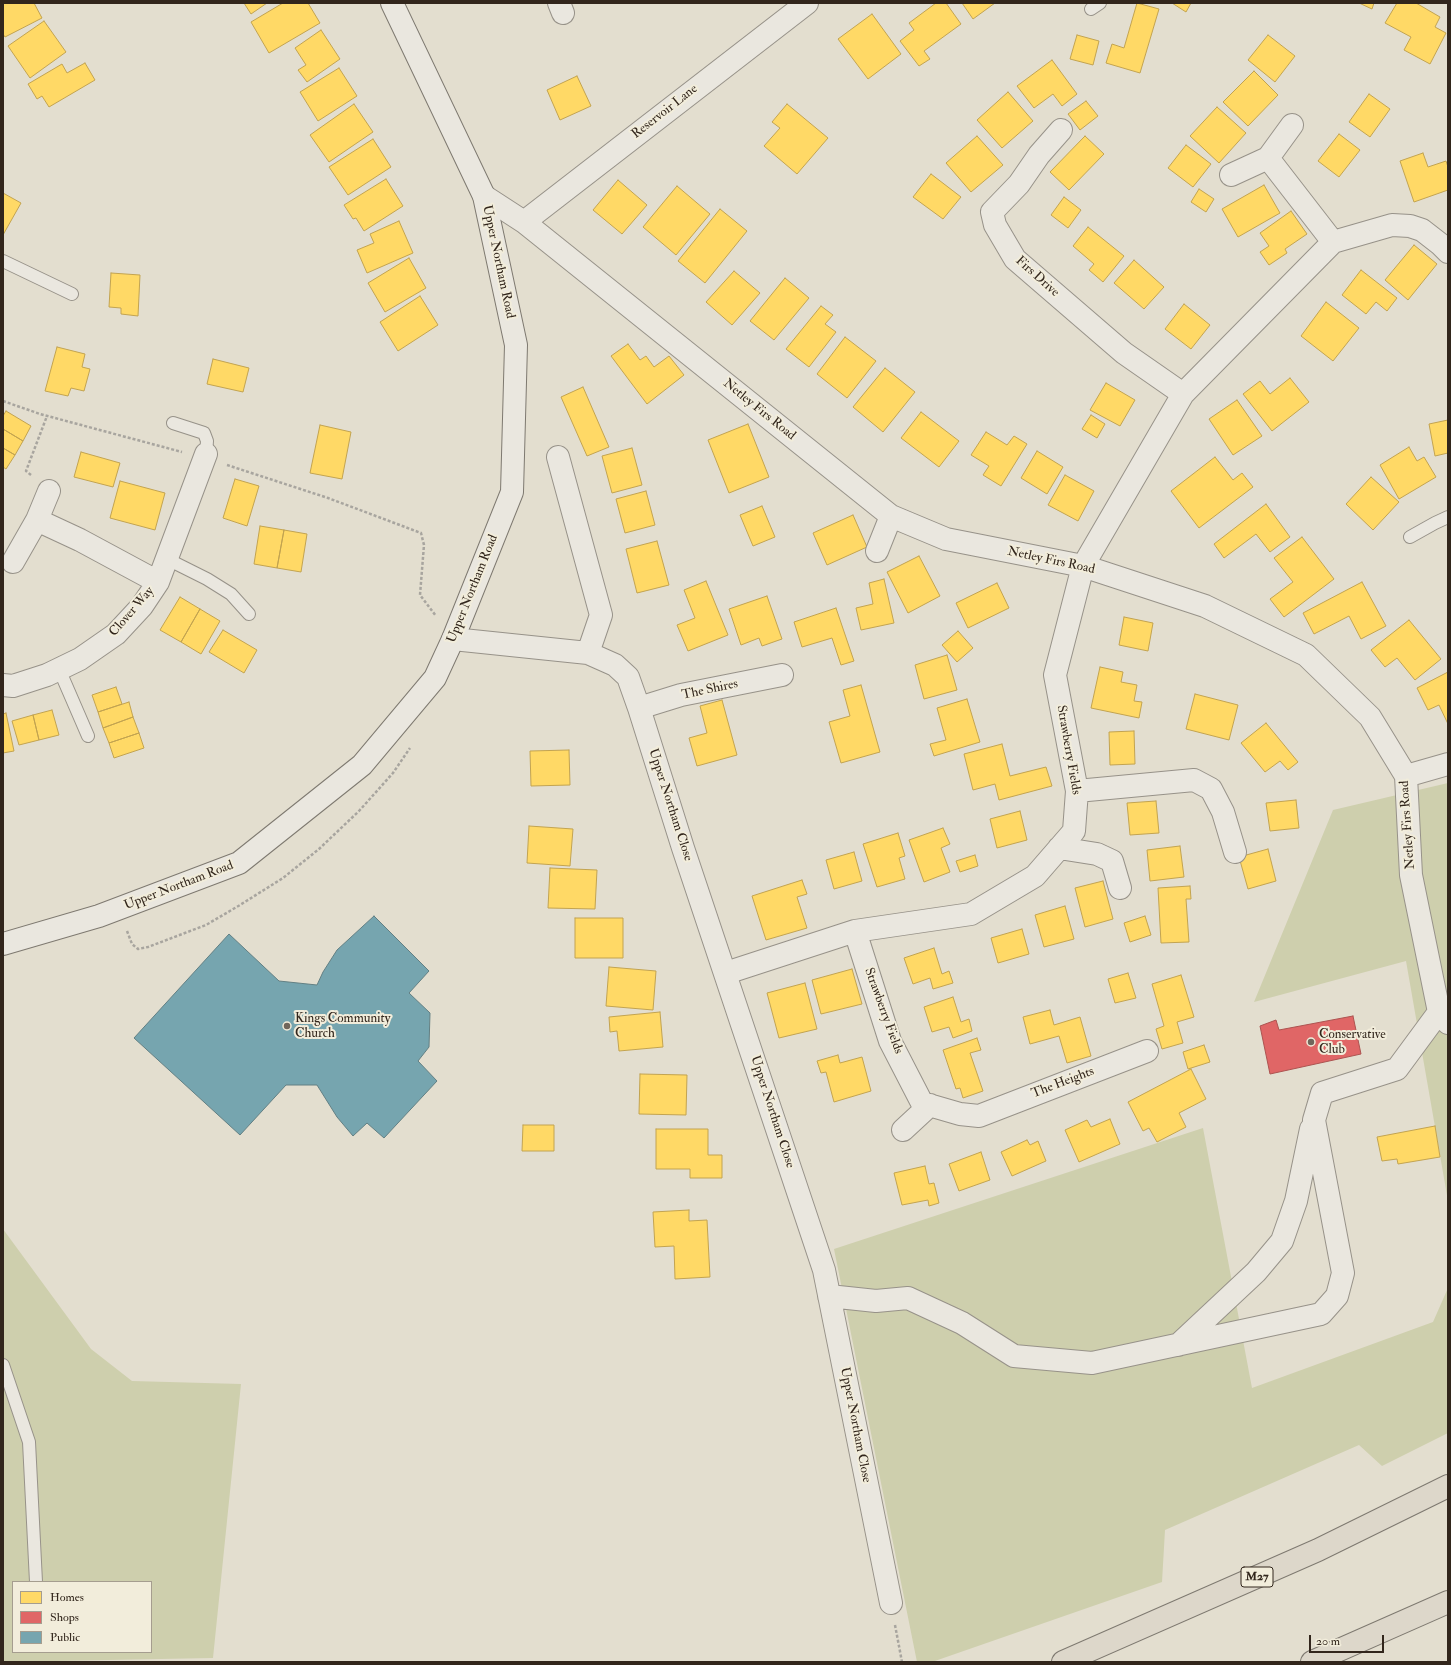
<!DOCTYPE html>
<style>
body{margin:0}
#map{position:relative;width:1451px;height:1665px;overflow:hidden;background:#e3decf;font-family:"IM FELL Double Pica",serif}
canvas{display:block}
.frame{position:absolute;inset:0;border:4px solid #32261c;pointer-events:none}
.legend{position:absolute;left:12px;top:1581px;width:140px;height:72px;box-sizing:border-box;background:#f2eddb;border:1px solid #a59d8f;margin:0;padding:5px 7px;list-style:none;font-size:12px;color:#32261c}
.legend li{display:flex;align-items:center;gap:8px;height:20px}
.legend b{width:20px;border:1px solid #a59d8f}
.scale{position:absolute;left:1309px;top:1635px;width:75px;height:18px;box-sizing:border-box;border:2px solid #32261c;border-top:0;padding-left:5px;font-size:12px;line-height:14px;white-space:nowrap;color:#32261c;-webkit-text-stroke:3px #f2eddb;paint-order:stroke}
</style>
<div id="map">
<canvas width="1451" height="1665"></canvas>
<div class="frame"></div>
<ul class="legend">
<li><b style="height:11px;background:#ffd966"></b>Homes</li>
<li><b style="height:11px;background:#e06666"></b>Shops</li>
<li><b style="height:11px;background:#76a5af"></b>Public</li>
</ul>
<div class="scale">20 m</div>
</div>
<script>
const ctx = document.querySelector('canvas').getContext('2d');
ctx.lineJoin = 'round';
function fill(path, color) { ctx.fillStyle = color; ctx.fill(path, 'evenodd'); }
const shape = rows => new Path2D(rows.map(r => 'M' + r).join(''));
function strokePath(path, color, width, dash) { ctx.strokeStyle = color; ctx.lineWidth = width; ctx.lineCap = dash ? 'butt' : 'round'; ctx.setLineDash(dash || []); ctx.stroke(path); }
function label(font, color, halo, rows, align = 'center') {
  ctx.font = font + ' "IM FELL Double Pica",serif'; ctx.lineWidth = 4; ctx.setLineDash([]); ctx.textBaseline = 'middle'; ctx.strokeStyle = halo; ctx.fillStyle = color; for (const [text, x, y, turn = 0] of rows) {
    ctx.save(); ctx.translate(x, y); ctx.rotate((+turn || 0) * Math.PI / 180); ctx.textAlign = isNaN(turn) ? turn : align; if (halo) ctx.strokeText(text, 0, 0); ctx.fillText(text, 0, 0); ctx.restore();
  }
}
fill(shape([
 [1448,783,1448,1201,1406,961,1254,1002,1333,810],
 [1203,1128,1252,1388,1433,1322,1448,1288,1448,1433,1382,1466,1359,1445,1165,1530,1162,1582,932,1662,917,1662,834,1249],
 [3,1229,91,1349,132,1381,241,1384,213,1658,3,1662],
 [13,1582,151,1582,151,1652,13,1652]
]), '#cecfad');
const homes = shape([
 [3,3,34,3,42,18,5,37,3,34,3,3],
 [244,3,267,3,251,14,244,3],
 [283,3,308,3,320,23,269,53,251,22,283,3],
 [936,3,946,3,961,24,924,51,930,59,919,66,900,41,914,30,909,23,936,3],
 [962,3,995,3,973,19,962,3],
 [1137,3,1159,9,1140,73,1106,63,1112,44,1124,48,1137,3],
 [1172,3,1191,3,1186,12,1172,3],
 [1359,3,1374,3,1372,9,1359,3],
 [1397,3,1416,3,1440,17,1435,27,1446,33,1430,64,1404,50,1411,37,1385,23,1397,3],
 [872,14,901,54,868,79,838,39,872,14],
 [44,21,66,52,30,78,8,46,44,21],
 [321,30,340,59,307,82,298,70,306,65,295,48,321,30],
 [1077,35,1099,41,1093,65,1070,59,1077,35],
 [1268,35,1295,56,1275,82,1248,60,1268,35],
 [1052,60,1077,94,1062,106,1053,94,1034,108,1017,86,1052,60],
 [85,63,95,80,49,107,42,96,37,99,28,84,62,64,67,73,85,63],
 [339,68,357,96,318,121,300,92,339,68],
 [1254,71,1278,95,1248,126,1223,102,1254,71],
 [577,76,591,106,560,120,547,90,577,76],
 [1008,92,1033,121,1002,148,977,120,1008,92],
 [1369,94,1390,109,1370,137,1349,122,1369,94],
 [1086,101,1098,116,1080,130,1068,114,1086,101],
 [354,104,373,132,329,162,310,135,354,104],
 [787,104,828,138,797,174,764,146,780,128,772,122,787,104],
 [1217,107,1246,133,1219,163,1190,136,1217,107],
 [1339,134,1360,150,1339,177,1318,161,1339,134],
 [977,136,1003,165,971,192,946,163,977,136],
 [1085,136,1104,154,1069,190,1050,172,1085,136],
 [373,139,391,167,348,195,329,167,373,139],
 [1186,145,1211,164,1193,187,1168,168,1186,145],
 [1423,153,1428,167,1446,161,1448,167,1448,190,1414,202,1400,161,1423,153],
 [931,174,961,197,943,219,913,197,931,174],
 [386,179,403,206,364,231,356,218,353,219,344,205,386,179],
 [618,180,647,205,622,234,593,210,618,180],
 [1264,185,1280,213,1238,237,1222,209,1264,185],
 [677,186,710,214,676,255,643,227,677,186],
 [1199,189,1214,199,1206,212,1191,202,1199,189],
 [3,193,21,203,3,235,3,193],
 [1064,197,1081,210,1068,228,1051,215,1064,197],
 [720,209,747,231,705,283,678,261,720,209],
 [1291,211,1307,234,1285,249,1287,253,1269,265,1260,252,1269,246,1260,233,1291,211],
 [399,221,413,253,367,273,357,250,374,243,370,234,399,221],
 [1088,227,1124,256,1103,282,1089,270,1094,264,1073,246,1088,227],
 [1414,245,1437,264,1408,300,1385,280,1414,245],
 [409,258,426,288,385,312,368,283,409,258],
 [1134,260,1164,287,1144,309,1114,283,1134,260],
 [1361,270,1397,298,1387,311,1376,302,1366,314,1342,295,1361,270],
 [734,271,760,293,732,325,706,302,734,271],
 [111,273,140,275,138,316,121,314,121,308,109,307,111,273],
 [785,278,809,298,774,340,750,321,785,278],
 [420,296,438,325,398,351,380,322,420,296],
 [1326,302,1359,328,1333,361,1301,336,1326,302],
 [1184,304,1210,325,1191,349,1165,329,1184,304],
 [821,306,833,315,825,324,836,332,809,367,786,349,821,306],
 [845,337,876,361,847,398,817,374,845,337],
 [628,344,640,360,646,356,654,367,669,356,684,375,647,404,611,356,628,344],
 [57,347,85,354,82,367,90,369,84,391,71,388,68,396,45,391,57,347],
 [213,359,249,368,243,392,207,384,213,359],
 [885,368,915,392,883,432,853,407,885,368],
 [1290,378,1309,402,1272,431,1243,394,1260,381,1270,394,1290,378],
 [1106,383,1135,400,1120,426,1090,410,1106,383],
 [583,387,609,447,587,456,561,397,583,387],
 [1237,400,1262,436,1233,455,1209,419,1237,400],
 [6,411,31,426,23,441,3,429,3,416,6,411],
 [921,412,959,441,939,467,901,438,921,412],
 [1091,415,1105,424,1097,438,1082,429,1091,415],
 [1448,420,1448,453,1435,456,1429,424,1448,420],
 [748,424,769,477,729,493,708,440,748,424],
 [320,425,351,432,342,479,310,473,320,425],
 [3,429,23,441,15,455,3,448,3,429],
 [986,432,1007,445,1014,436,1027,444,1001,486,983,475,989,466,971,455,986,432],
 [1409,447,1417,461,1424,457,1436,477,1399,499,1380,465,1409,447],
 [3,448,15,455,6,469,3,467,3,448],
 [632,448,642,485,612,493,602,456,632,448],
 [1037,451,1063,467,1047,494,1021,478,1037,451],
 [81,452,120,463,113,487,74,477,81,452],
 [1215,457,1233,480,1242,473,1253,487,1199,528,1171,491,1215,457],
 [1065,475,1094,491,1078,521,1048,505,1065,475],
 [1371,477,1399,502,1373,530,1346,504,1371,477],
 [235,479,259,486,247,526,223,518,235,479],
 [120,481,165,493,155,530,110,518,120,481],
 [646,491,655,525,625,533,616,499,646,491],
 [1266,504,1290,537,1270,552,1256,534,1224,558,1214,544,1266,504],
 [762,506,775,537,753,546,740,515,762,506],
 [853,515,867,547,827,565,813,533,853,515],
 [260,526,284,530,277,568,254,564,260,526],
 [284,530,307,534,301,572,277,568,284,530],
 [1302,537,1334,579,1284,617,1270,599,1293,582,1274,558,1302,537],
 [657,541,669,585,637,593,626,549,657,541],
 [919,556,940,596,908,613,887,572,919,556],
 [884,579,894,623,861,630,856,608,873,604,869,583,884,579],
 [706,581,728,635,688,651,677,625,695,618,684,590,706,581],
 [1362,582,1386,626,1361,639,1349,616,1314,634,1303,613,1362,582],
 [997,583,1009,608,968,628,956,603,997,583],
 [767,596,782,639,762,646,759,638,741,645,729,609,767,596],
 [180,597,200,609,181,642,160,630,180,597],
 [836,608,854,661,841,665,832,638,802,647,794,622,836,608],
 [200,609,220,621,201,654,181,642,200,609],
 [1124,617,1153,623,1148,651,1119,645,1124,617],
 [1409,620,1441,659,1415,680,1397,658,1385,667,1371,650,1409,620],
 [223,630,257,650,244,673,209,652,223,630],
 [958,631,973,648,957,662,942,645,958,631],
 [947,655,957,690,924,699,915,665,947,655],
 [1100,667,1123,672,1121,682,1137,685,1134,701,1142,702,1139,718,1091,708,1100,667],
 [1448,672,1448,724,1439,705,1428,710,1417,688,1448,672],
 [861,685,880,752,841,763,829,722,850,716,843,690,861,685],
 [116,687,122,704,98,712,92,695,116,687],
 [1195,694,1238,705,1229,740,1186,729,1195,694],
 [967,699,980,742,934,756,930,744,946,740,937,708,967,699],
 [722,700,737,755,697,766,689,738,707,733,700,706,722,700],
 [129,702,133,717,103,728,98,712,129,702],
 [52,710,59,735,39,740,33,715,52,710],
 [6,713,14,751,3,753,3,714,6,713],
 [33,715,39,740,19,745,12,721,33,715],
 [133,717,139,733,109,743,103,728,133,717],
 [1266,723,1298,762,1288,770,1280,761,1265,772,1241,743,1266,723],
 [1134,731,1135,764,1110,765,1109,732,1134,731],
 [139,733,144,748,114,758,109,743,139,733],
 [1002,744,1010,776,1046,767,1052,786,999,800,995,784,973,790,964,754,1002,744],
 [569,750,570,785,531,786,530,751,569,750],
 [1296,800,1299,828,1270,831,1266,803,1296,800],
 [1156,801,1159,833,1130,835,1127,803,1156,801],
 [1020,811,1027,840,997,848,990,819,1020,811],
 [529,826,573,829,570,866,527,863,529,826],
 [943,828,950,844,941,848,950,872,924,882,909,840,943,828],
 [898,833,905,856,899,858,905,879,877,887,863,844,898,833],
 [1180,846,1184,877,1150,881,1147,850,1180,846],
 [1268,849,1276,881,1248,889,1239,857,1268,849],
 [854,852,862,881,834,889,826,860,854,852],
 [975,855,978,866,960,872,956,861,975,855],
 [550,868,597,870,595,909,548,908,550,868],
 [802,880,807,894,797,897,807,928,766,940,752,896,802,880],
 [1103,881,1113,919,1085,927,1075,888,1103,881],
 [1190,886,1191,899,1186,899,1189,942,1161,943,1158,888,1190,886],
 [1065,906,1074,939,1044,947,1035,915,1065,906],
 [1145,916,1151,935,1130,942,1124,923,1145,916],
 [575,918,623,918,623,958,575,958,575,918],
 [1022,929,1029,954,998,963,991,938,1022,929],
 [934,948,942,974,949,971,953,983,933,989,930,978,913,984,904,958,934,948],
 [609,967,656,971,653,1010,606,1006,609,967],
 [852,969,862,1004,821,1014,812,980,852,969],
 [1128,973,1136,998,1115,1003,1108,979,1128,973],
 [1181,975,1194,1017,1177,1022,1183,1043,1162,1049,1156,1029,1164,1026,1152,984,1181,975],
 [805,983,817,1029,779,1038,767,993,805,983],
 [953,997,961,1022,969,1019,972,1031,953,1038,949,1027,932,1032,924,1007,953,997],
 [1050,1010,1054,1025,1080,1017,1091,1056,1067,1063,1059,1036,1030,1044,1023,1017,1050,1010],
 [660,1012,663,1047,619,1051,617,1031,610,1032,609,1017,660,1012],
 [977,1038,981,1050,970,1053,983,1091,963,1098,960,1088,956,1089,943,1050,977,1038],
 [1204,1045,1210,1062,1188,1069,1183,1052,1204,1045],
 [838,1055,840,1063,862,1057,871,1091,834,1102,826,1072,821,1073,817,1061,838,1055],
 [1191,1069,1206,1099,1179,1113,1186,1127,1157,1142,1149,1128,1143,1131,1128,1102,1191,1069],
 [640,1074,687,1075,686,1115,639,1114,640,1074],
 [1110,1119,1120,1144,1079,1162,1065,1130,1087,1120,1091,1127,1110,1119],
 [523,1125,554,1125,554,1151,522,1151,523,1125],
 [1435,1126,1440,1157,1398,1164,1397,1159,1382,1161,1377,1137,1435,1126],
 [656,1129,708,1129,708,1155,722,1155,722,1178,690,1178,690,1169,656,1169,656,1129],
 [1027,1140,1030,1145,1038,1141,1046,1161,1012,1176,1001,1152,1027,1140],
 [981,1152,990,1180,959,1191,949,1164,981,1152],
 [925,1166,929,1184,934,1183,939,1203,929,1206,928,1200,902,1205,894,1173,925,1166],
 [689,1210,689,1221,707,1220,710,1277,675,1279,674,1246,655,1247,653,1212,689,1210]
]);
fill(homes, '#ffd966');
strokePath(homes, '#c2a350', 1);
const shops = shape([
 [1353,1016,1361,1054,1270,1074,1260,1026,1276,1020,1279,1030,1353,1016]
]);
fill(shops, '#e06666');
strokePath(shops, '#ac5350', 1);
const public = shape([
 [374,916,429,971,409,993,430,1013,429,1047,418,1061,437,1081,384,1138,367,1123,353,1136,337,1117,317,1085,286,1085,240,1135,134,1038,229,934,279,981,317,985,323,972,337,950,374,916]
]);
fill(public, '#76a5af');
strokePath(public, '#627f83', 1);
const service = shape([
 [1091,9,1100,3],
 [3,261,72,294],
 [173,423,204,433,207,441,206,454],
 [1410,537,1435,523,1448,517],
 [167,559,207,579,231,594,249,614],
 [59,669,88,736],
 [3,1365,29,1442,36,1582]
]);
const minor = shape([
 [559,3,563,13],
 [1061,130,1039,155,1019,184,992,212,995,225,1015,259,1124,353,1183,394],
 [1268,158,1333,242],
 [1231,175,1268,158,1292,125],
 [484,196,524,222,891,516,946,539,1083,566,1205,606,1306,655,1370,717,1406,776,1411,875,1439,1012,1448,1023],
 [524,222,807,3],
 [558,457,601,615,588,653],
 [37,520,80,540,158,582],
 [877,551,891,516],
 [13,562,37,520,49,491],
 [453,639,588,653,615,665,628,677,639,708,683,848,824,1270,891,1603],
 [3,685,13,686,47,675,80,659,116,634,142,606,158,582,206,454],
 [639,708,681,695,782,675],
 [1406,776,1448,764],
 [1077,791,1194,780,1211,789,1223,812,1235,852],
 [1059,848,1097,854,1112,861,1120,888],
 [855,931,890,1041,922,1103,960,1114,979,1116,1147,1051],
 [726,973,855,931,971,914,1035,876,1074,831,1077,791,1055,675,1083,566,1183,394,1333,242,1392,225,1410,226,1422,230,1440,244,1448,252],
 [903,1130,930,1105],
 [829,1296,876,1301,908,1298,962,1323,1014,1356,1092,1363,1321,1314,1337,1296,1343,1273,1314,1120,1322,1093,1397,1069,1439,1012],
 [1178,1345,1256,1272,1282,1241,1296,1201,1311,1129]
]);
const secondary = shape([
 [3,944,99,916,239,863,362,765,435,678,453,639,512,492,516,345,484,196,392,3]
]);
const motorway = shape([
 [1063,1662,1318,1550,1448,1486],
 [1312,1662,1448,1602]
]);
strokePath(service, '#979289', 14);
strokePath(minor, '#979289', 24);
strokePath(secondary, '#7e7970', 24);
strokePath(motorway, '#7e7970', 24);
strokePath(shape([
 [3,401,40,414,182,452],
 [227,465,328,498,421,533,424,545,420,595,436,616],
 [31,475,26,471,47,416],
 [127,931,132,944,138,949,148,947,206,925,240,905,283,878,319,849,359,811,393,773,410,748],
 [895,1625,902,1662]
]), '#a8a59f', 2.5, [3, 2]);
strokePath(service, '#eae7df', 12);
strokePath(minor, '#eae7df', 22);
strokePath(secondary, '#eae7df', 22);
strokePath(motorway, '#ddd7ca', 22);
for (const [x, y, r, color] of [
 [287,1026,4,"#70665b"],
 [1311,1042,4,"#70665b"]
]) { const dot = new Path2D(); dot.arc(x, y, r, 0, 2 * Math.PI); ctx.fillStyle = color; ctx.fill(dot); strokePath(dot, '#f2eddb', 1.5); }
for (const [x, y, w] of [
 [1257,1577,32]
]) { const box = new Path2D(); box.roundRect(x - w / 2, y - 10, w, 20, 3); ctx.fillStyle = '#f2eddb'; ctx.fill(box); strokePath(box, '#32261c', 1); }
label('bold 12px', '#32261c', null, [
 ["M27",1257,1577]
]);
label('13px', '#32261c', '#f2eddb', [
 ["Reservoir Lane",665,112,-38],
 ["Upper Northam Road",498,262,78],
 ["Firs Drive",1037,277,42],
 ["Netley Firs Road",759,410,39],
 ["Netley Firs Road",1051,561,12],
 ["Upper Northam Road",473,589,-68],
 ["Clover Way",132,612,-49],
 ["The Shires",710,690,-12],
 ["Strawberry Fields",1068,750,80],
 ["Upper Northam Close",670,805,72],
 ["Netley Firs Road",1408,825,-94],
 ["Upper Northam Road",179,886,-21],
 ["Strawberry Fields",883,1011,70],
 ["The Heights",1063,1083,-21],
 ["Upper Northam Close",772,1112,72],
 ["Upper Northam Close",855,1425,79]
]);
label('13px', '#32261c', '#f2eddb', [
 ["Kings Community",295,1019],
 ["Church",295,1034],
 ["Conservative",1319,1035],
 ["Club",1319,1050]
], 'left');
</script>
